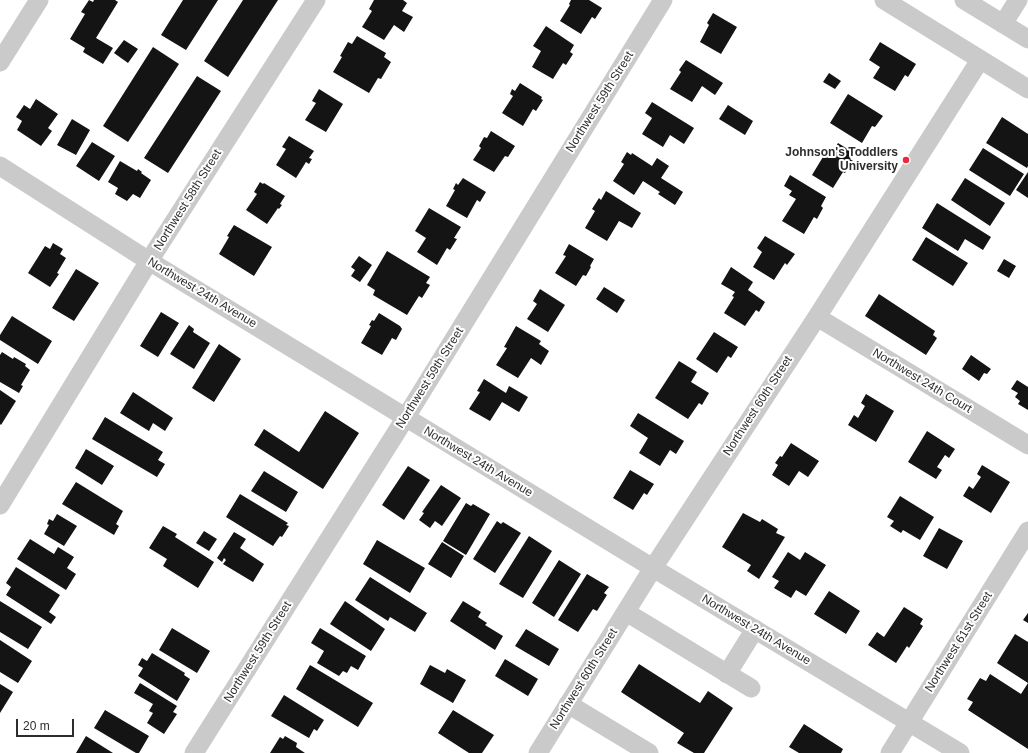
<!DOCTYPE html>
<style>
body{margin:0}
#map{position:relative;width:1028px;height:753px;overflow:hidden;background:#fff;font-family:Helvetica,sans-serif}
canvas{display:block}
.scale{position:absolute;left:16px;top:719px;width:58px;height:18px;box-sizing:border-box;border:2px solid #2d2d2d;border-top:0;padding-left:5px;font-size:12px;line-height:14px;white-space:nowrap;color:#2d2d2d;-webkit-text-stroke:3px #fff;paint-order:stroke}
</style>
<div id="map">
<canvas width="1028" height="753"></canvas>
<div class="scale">20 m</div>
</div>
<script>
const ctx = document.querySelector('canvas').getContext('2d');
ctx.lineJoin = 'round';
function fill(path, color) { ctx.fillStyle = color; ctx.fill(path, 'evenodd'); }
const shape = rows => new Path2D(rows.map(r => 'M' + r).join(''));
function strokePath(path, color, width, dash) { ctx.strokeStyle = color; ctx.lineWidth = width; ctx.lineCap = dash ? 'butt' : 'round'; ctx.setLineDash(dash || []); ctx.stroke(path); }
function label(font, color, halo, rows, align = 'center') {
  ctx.font = font + ' Helvetica,sans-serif'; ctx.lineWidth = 4; ctx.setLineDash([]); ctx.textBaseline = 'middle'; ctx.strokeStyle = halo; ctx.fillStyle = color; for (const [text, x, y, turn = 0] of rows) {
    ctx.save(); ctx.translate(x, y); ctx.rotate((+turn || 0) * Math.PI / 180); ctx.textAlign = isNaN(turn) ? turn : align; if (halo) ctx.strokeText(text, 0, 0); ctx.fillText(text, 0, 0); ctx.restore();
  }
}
fill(shape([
 [89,0,93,2,94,0,115,0,118,2,96,38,113,48,103,64,83,52,85,48,70,39,85,14,81,12],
 [183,0,218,0,186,50,161,35],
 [243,0,278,0,228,77,204,61],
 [374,0,403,0,407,3,402,11,413,17,404,32,394,25,384,40,362,27,372,11,369,9],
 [571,0,589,0,602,8,595,19,592,17,581,34,560,21,570,5,569,4],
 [713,13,737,27,721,54,700,42,709,25,707,23],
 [546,26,574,45,570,52,573,54,566,65,563,63,553,79,532,67,541,51,533,46],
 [357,36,386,53,384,57,391,62,381,79,378,78,369,93,333,72,342,57,340,56,348,42,352,44],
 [124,40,138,49,128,63,114,53],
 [880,42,916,64,908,77,905,75,895,91,873,78,880,67,869,60],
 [153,47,179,64,128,142,103,126],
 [686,60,723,83,715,95,702,86,692,102,670,89,681,72,679,70],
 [829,73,841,81,835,89,823,82],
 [197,76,221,91,168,173,144,158],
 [520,83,542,97,541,99,543,100,536,111,533,109,523,126,502,113,513,96,510,94,512,89,515,91],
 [319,89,343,104,326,132,305,120,316,103,312,101],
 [848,94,883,116,875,127,872,126,862,143,830,123],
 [36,99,58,114,48,128,52,131,41,146,17,130,22,121,16,117,24,105,30,109],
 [652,102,694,128,684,144,670,135,663,147,642,134,652,118,645,113],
 [728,105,753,121,745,135,719,119],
 [1002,117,1028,134,1028,166,1027,168,986,143],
 [72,119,90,130,76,155,57,145],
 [491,131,515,146,508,157,505,156,494,172,473,160,481,148,479,146,484,137,487,138],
 [289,136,314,151,309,158,312,159,309,164,306,162,296,178,276,165,286,149,282,147],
 [92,142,115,156,99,181,76,166],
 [838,143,854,153,850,159,853,161,845,173,843,172,833,188,812,175,829,147,834,150],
 [983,148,1024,174,1010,196,969,170],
 [627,152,631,155,632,153,652,166,657,158,669,166,661,178,683,192,675,205,658,194,660,192,643,181,634,195,613,181,624,164,621,162],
 [120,161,137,171,138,169,142,172,141,173,151,180,140,198,133,194,127,201,115,194,118,188,108,182],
 [1028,172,1028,198,1016,190],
 [790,175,826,197,821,206,823,208,817,219,814,217,804,234,782,221,796,199,789,195,792,191,784,186],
 [463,178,486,192,480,202,477,200,467,218,446,206,455,190,453,189,456,183,458,185],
 [965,178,1005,203,990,226,951,200],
 [260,182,263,184,264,183,285,196,280,204,282,205,279,209,278,208,267,224,246,210,257,194,254,192],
 [606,191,641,213,632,228,619,221,607,241,585,228,595,211,592,209,599,198,601,200],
 [937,203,991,237,983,250,965,239,958,251,922,228],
 [429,208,461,227,454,238,457,239,450,250,447,248,437,265,417,252,426,238,415,231],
 [234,225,272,247,254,276,219,254,229,237,227,236],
 [765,236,795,254,787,265,785,263,774,280,753,267,762,252,757,248],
 [926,237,968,263,953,286,912,260],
 [53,243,63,249,60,254,66,258,57,273,59,274,50,287,28,273,45,246,50,249],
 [569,244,594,259,590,266,591,267,586,276,583,275,576,286,555,273,566,256,563,255],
 [387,251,430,277,426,283,430,285,422,298,419,296,407,315,373,295,375,290,367,285],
 [359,256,372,265,360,282,351,276,355,270,351,267],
 [1004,259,1016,266,1009,278,997,271],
 [731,267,753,282,748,290,765,302,759,312,756,310,745,326,724,313,734,297,732,296,735,292,721,284],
 [76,269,99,283,74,321,52,308],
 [604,287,625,300,617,313,596,299],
 [540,289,565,305,548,332,527,319,537,304,533,301],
 [879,294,935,331,933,335,937,338,926,355,865,316],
 [161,312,179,323,158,357,140,346],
 [379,313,400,326,402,329,396,340,392,338,382,355,361,343,371,326,369,325,372,320,374,321],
 [12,316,52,341,38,364,0,340,0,335],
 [189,325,194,329,193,332,210,343,194,369,170,354],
 [516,326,541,341,539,344,549,351,541,365,531,358,518,378,496,365,507,348,504,347],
 [714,332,738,347,731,358,728,356,717,373,696,359],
 [219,344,241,359,214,402,192,388],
 [2,352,13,359,14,357,26,364,25,366,30,370,21,385,23,386,19,393,0,382,0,355],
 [971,355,991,369,987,374,984,373,979,381,962,369],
 [679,361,697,372,691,382,709,393,702,405,699,403,688,419,655,398],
 [484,379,506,393,509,386,528,397,519,412,502,402,490,421,469,409,480,392,477,391],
 [1017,380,1028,387,1028,410,1018,404,1020,401,1015,397,1018,393,1011,389],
 [0,390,16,401,1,425,0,424],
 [133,392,173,418,165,431,153,423,149,431,120,413],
 [866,394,894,411,876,442,848,425,854,415,858,418,865,406,861,403],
 [325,411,359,433,323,489,254,445,264,429,299,452],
 [638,413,684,441,676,454,670,450,660,466,639,453,648,438,630,426],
 [105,417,163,452,158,460,165,464,157,477,92,439],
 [927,431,955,449,949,458,945,455,937,467,942,470,936,479,908,462],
 [791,443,819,461,808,477,799,471,789,486,772,475,778,465,775,463,780,456,782,457],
 [86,449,114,466,102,485,75,468],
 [982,465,1010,482,991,513,963,496,969,486,973,489,981,477,977,474],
 [408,466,430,480,404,520,382,505],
 [630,470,654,484,647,495,644,493,633,510,613,498],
 [264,471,298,492,286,512,251,491],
 [76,482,123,511,116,524,119,526,114,535,62,504],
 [441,485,461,498,442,526,435,521,430,528,419,520,424,513,422,512],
 [240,494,288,523,286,525,289,526,282,537,280,536,273,546,226,517],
 [900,496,934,517,920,540,903,530,901,533,890,526,894,521,887,517],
 [466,503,471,506,473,504,490,514,466,555,443,541],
 [743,513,760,522,762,519,778,529,776,533,785,537,759,579,747,571,751,565,722,547],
 [57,514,77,526,64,546,44,534,49,525,47,524,49,519,53,521],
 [497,521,501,524,503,522,521,533,495,573,473,559],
 [163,526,177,534,175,537,214,562,198,588,163,566,167,559,149,548],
 [939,528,963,541,947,569,923,556],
 [204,531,217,539,209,551,196,543],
 [234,532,246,539,240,548,264,564,253,582,223,564,226,560,224,558,222,562,217,558],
 [529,536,552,551,523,598,499,584],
 [30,539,54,554,58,547,74,557,67,568,76,574,66,590,17,559],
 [377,540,425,568,410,593,363,564],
 [442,542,464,556,451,578,428,564],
 [788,552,800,560,805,552,826,565,806,596,796,590,791,598,774,588,779,581,772,577],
 [559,560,581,574,554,617,532,603],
 [16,567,60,595,49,612,56,617,51,624,6,595,11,587,6,583],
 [587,574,609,587,604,593,607,595,597,611,593,609,578,632,558,620],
 [370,577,427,613,415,632,390,617,388,621,355,600],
 [829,591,860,611,846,634,814,614],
 [0,601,42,627,28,649,0,632],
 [345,601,385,629,371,651,330,624],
 [463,601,481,612,478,617,487,623,485,625,503,636,495,650,450,621],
 [904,607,923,619,920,624,923,626,909,648,907,646,896,663,868,645,877,632,884,637],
 [1028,613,1028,623,1023,620],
 [172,628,210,651,197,673,159,650],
 [320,628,366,656,358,670,351,666,347,673,343,671,339,676,317,663,324,651,311,643],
 [526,629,559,649,549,666,515,646],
 [1015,634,1028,642,1028,683,997,663],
 [0,640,32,661,18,683,0,672],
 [152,653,185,673,184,675,190,679,177,701,138,676,143,668,138,665,142,658,147,661],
 [505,659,538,679,528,696,495,676],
 [639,664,700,703,708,691,733,708,704,753,694,753,677,743,684,733,621,692],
 [310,665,373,703,358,727,296,689],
 [430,665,445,673,447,669,466,680,453,703,420,684],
 [990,674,1021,694,1028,683,1028,749,968,710,973,702,967,699,980,678,986,681],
 [140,683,177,706,173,712,177,714,164,734,147,723,153,713,149,711,153,704,134,693],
 [0,684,13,692,0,713],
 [284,695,324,720,317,731,314,729,309,738,271,716],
 [105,710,149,736,139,753,136,753,94,728],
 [453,710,494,735,482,753,469,753,438,733],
 [804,724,843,749,841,753,799,753,789,747],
 [86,736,113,753,76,753],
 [285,736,297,743,296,747,305,753,270,753,280,737,283,739]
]), '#141414');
strokePath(shape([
 [884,0,1028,89],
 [964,0,1028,39],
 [1003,24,1018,0],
 [0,62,39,0],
 [0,166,149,261,653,568,960,753],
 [817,317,1028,445],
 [0,505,149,261,316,0],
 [626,612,751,688],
 [727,674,755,629],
 [568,704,649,753],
 [194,753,406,417,663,0],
 [538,753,653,568,817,317,980,60],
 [890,753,1028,531]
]), '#cacaca', 19);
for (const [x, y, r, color] of [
 [906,160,4,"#eb2840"]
]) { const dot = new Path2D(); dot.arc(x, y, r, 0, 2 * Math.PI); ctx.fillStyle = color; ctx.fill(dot); strokePath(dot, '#fff', 1.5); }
label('12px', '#2d2d2d', '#fff', [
 ["Northwest 59th Street",600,102,-58],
 ["Northwest 58th Street",188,200,-58],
 ["Northwest 24th Avenue",202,293,31],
 ["Northwest 59th Street",430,378,-58],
 ["Northwest 24th Court",922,381,31],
 ["Northwest 60th Street",758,406,-57],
 ["Northwest 24th Avenue",478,462,31],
 ["Northwest 24th Avenue",756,630,31],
 ["Northwest 61st Street",959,642,-58],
 ["Northwest 59th Street",258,652,-58],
 ["Northwest 60th Street",584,679,-58]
]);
label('bold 12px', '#2d2d2d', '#fff', [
 ["Johnson's Toddlers",898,153],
 ["University",898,167]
], 'right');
</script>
